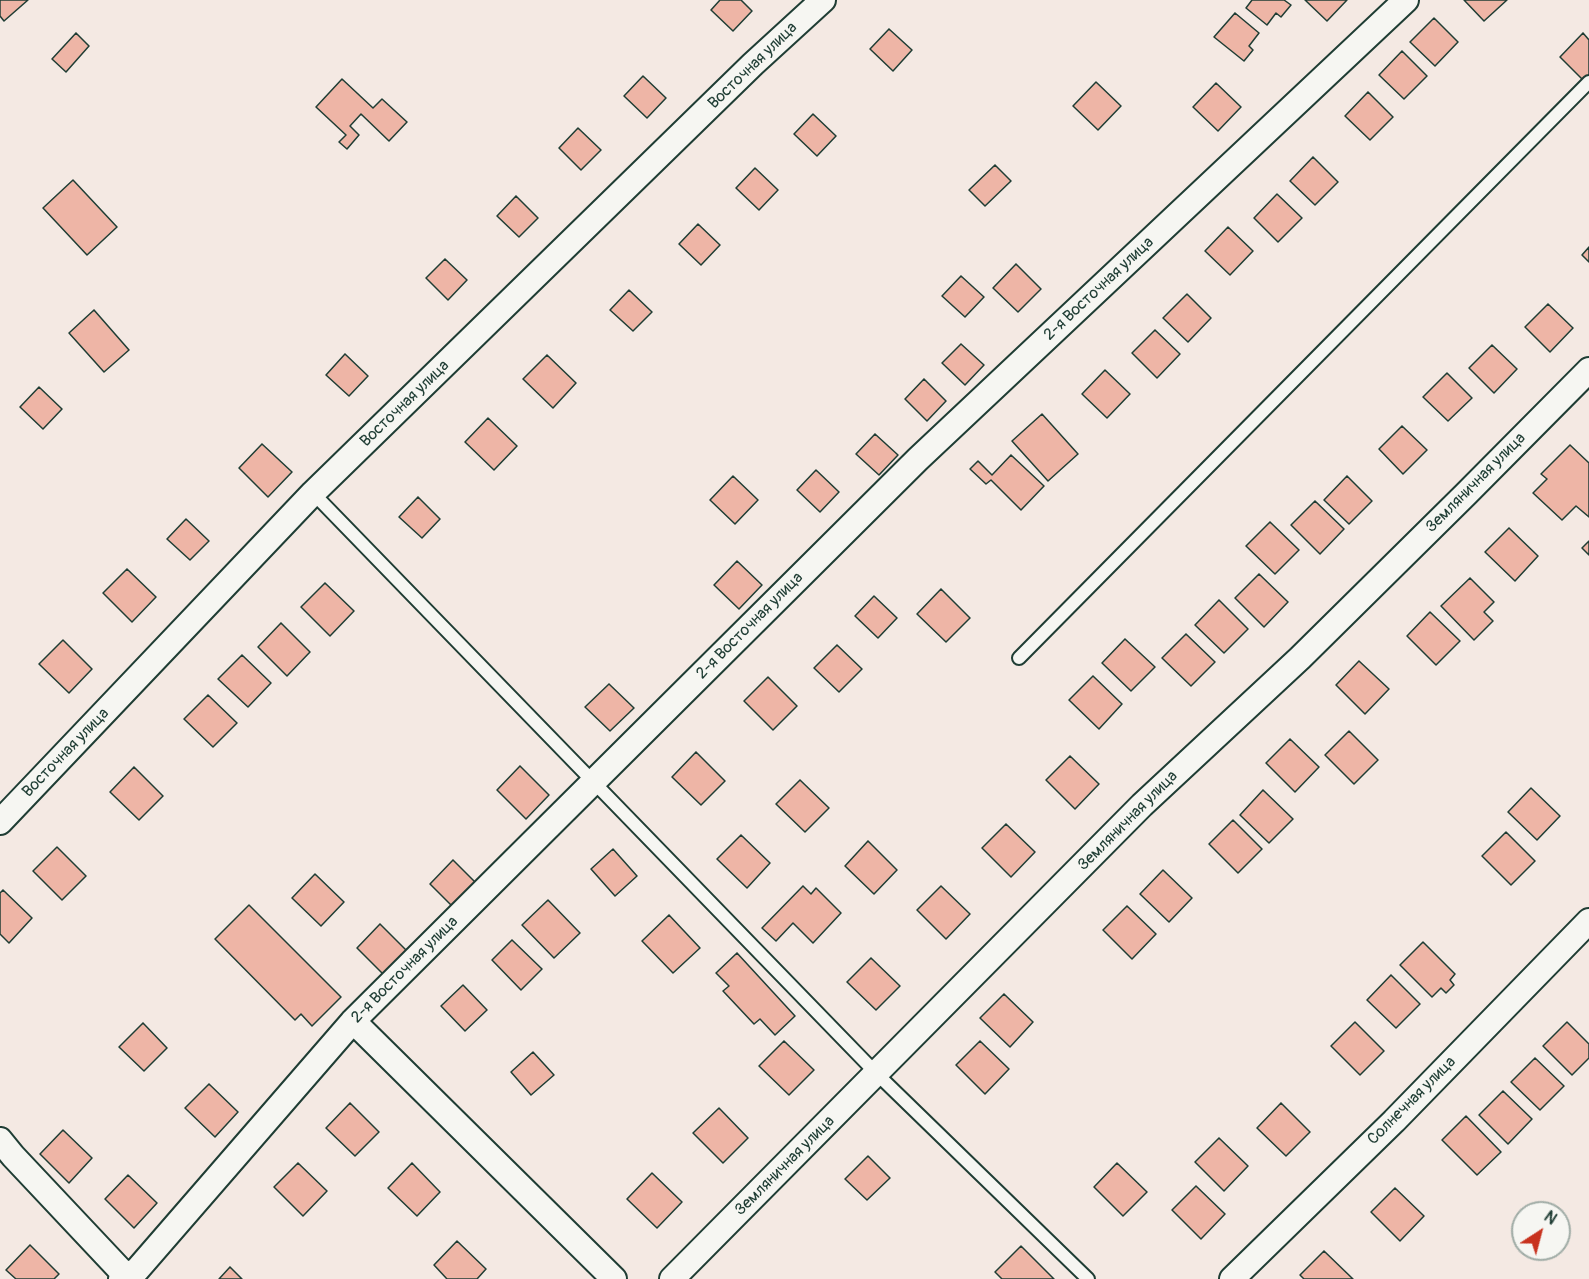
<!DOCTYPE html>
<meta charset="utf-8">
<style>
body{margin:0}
#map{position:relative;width:1589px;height:1279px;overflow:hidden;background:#f4e9e3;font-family:Pangolin,sans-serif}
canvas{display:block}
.north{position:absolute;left:1511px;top:1201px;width:60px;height:60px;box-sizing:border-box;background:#f6f6f2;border:2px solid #a0aca6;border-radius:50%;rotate:36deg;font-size:16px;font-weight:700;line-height:24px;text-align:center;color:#1f3d34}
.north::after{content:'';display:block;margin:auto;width:21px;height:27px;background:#c8321e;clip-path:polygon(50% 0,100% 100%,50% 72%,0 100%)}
</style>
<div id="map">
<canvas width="1589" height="1279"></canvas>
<div class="north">N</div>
</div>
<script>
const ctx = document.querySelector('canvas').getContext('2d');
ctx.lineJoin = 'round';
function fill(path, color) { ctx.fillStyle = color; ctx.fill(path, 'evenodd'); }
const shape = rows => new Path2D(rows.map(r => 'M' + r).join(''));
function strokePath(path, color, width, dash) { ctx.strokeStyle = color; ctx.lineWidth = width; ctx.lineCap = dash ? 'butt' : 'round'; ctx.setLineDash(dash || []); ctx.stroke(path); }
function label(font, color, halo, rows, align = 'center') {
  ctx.font = font + ' Pangolin,sans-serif'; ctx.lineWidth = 4.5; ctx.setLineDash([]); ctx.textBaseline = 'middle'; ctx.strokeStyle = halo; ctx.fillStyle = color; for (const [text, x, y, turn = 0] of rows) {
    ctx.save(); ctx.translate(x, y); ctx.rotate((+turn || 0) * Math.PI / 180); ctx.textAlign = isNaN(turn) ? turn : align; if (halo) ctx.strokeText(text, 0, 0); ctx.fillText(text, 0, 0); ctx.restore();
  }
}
const building = shape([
 [0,0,28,0,4,21,0,16,0,0],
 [720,0,741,0,752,11,733,31,711,10,720,0],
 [1252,0,1284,0,1291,5,1281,17,1276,13,1267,25,1246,8,1252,0],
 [1305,0,1347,0,1327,21,1305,0],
 [1464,0,1507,0,1484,21,1464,0],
 [1235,13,1259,33,1249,46,1253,50,1244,61,1214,37,1235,13],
 [1434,18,1458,42,1435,66,1410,42,1434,18],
 [889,29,912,50,893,71,870,49,889,29],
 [76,33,89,46,66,72,52,59,76,33],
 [1583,33,1589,40,1589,77,1584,81,1560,57,1583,33],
 [1402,51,1427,76,1404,99,1379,75,1402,51],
 [643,76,666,98,647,118,624,96,643,76],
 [342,79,373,108,382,99,407,122,389,141,361,114,350,126,359,135,347,149,339,142,346,135,316,107,342,79],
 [1096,82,1121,106,1098,130,1073,106,1096,82],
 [1216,83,1241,107,1218,131,1193,107,1216,83],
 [1368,92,1393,117,1370,140,1345,116,1368,92],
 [813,114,836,136,817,156,794,134,813,114],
 [578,128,601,150,581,170,559,148,578,128],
 [1313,157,1338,182,1315,205,1290,181,1313,157],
 [995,165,1011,181,985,206,969,190,995,165],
 [755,168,778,190,759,210,736,188,755,168],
 [73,180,117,227,87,255,43,208,73,180],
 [1277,194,1302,218,1278,242,1254,218,1277,194],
 [516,196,538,218,519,237,497,216,516,196],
 [698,224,720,245,701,265,679,244,698,224],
 [1228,227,1253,251,1230,275,1205,251,1228,227],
 [1589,247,1589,262,1582,255,1589,247],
 [445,259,467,280,448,300,426,278,445,259],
 [1016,264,1041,289,1018,312,993,288,1016,264],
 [961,276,984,297,965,317,942,296,961,276],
 [629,290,652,312,633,331,610,310,629,290],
 [1187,294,1211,318,1188,342,1163,318,1187,294],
 [1548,304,1573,328,1550,352,1525,327,1548,304],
 [94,310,129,350,104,372,69,333,94,310],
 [1155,330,1180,354,1157,378,1132,353,1155,330],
 [961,344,984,365,965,385,942,363,961,344],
 [1492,345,1517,369,1494,393,1469,368,1492,345],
 [345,354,368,376,349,396,326,375,345,354],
 [547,355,576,383,553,408,523,379,547,355],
 [1105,370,1130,394,1107,418,1082,394,1105,370],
 [1447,373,1472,398,1448,421,1423,397,1447,373],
 [924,379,946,401,927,421,905,399,924,379],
 [39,387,62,409,43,429,20,407,39,387],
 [1042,414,1078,454,1048,481,1012,441,1042,414],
 [488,418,517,446,494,470,465,442,488,418],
 [1402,426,1427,450,1403,474,1379,449,1402,426],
 [875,434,898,455,879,475,856,454,875,434],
 [262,444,292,472,268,497,239,468,262,444],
 [1570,445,1589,463,1589,517,1576,506,1562,520,1533,493,1547,479,1541,474,1570,445],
 [1011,455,1044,486,1021,510,991,480,986,484,970,469,978,461,992,475,1011,455],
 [816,470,839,492,820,512,797,490,816,470],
 [733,476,758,500,735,524,710,500,733,476],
 [1347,476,1372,501,1349,524,1324,500,1347,476],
 [418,497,440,519,422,538,399,517,418,497],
 [1315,501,1344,529,1320,554,1291,525,1315,501],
 [186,519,209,541,190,560,167,539,186,519],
 [1270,522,1299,550,1275,574,1246,546,1270,522],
 [1509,528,1538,556,1515,581,1485,552,1509,528],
 [1589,541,1589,555,1582,548,1589,541],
 [737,561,762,585,739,609,714,585,737,561],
 [127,569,156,597,132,622,103,593,127,569],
 [1259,574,1288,602,1264,627,1235,598,1259,574],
 [1470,578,1494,602,1484,612,1493,621,1474,640,1441,606,1470,578],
 [325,583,354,611,330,636,301,607,325,583],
 [941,589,970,618,946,642,917,614,941,589],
 [874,596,897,618,878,638,855,616,874,596],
 [1219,600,1248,629,1224,653,1195,625,1219,600],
 [1430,612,1460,641,1436,665,1407,636,1430,612],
 [281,623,310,652,287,676,258,647,281,623],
 [1186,634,1215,662,1191,686,1162,658,1186,634],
 [1125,639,1155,667,1131,691,1102,663,1125,639],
 [63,640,92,669,69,693,39,664,63,640],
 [837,645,862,669,839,692,814,668,837,645],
 [242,655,271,683,248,707,218,679,242,655],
 [1359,661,1389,689,1365,714,1336,685,1359,661],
 [1093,676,1122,704,1099,729,1069,700,1093,676],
 [768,677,797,706,773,730,744,701,768,677],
 [609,684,634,708,610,731,585,707,609,684],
 [208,695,237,723,213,747,184,719,208,695],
 [1349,731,1378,760,1354,784,1325,755,1349,731],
 [1290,739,1319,767,1295,792,1266,763,1290,739],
 [696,752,725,781,701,805,672,777,696,752],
 [1070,756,1099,784,1075,809,1046,780,1070,756],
 [520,766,549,795,526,819,497,790,520,766],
 [134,767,163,796,139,820,110,792,134,767],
 [800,780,829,808,805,832,776,804,800,780],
 [1531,788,1560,816,1537,840,1508,812,1531,788],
 [1263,790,1293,819,1269,843,1240,815,1263,790],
 [1233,820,1262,849,1238,873,1209,844,1233,820],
 [1006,824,1035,852,1011,877,982,848,1006,824],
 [1506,832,1535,861,1511,885,1482,856,1506,832],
 [741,835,770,863,747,888,717,859,741,835],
 [868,841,897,870,874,894,845,866,868,841],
 [57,847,86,876,62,900,33,871,57,847],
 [613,849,637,876,615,896,591,869,613,849],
 [453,860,478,885,454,908,430,884,453,860],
 [1163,870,1192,898,1169,922,1140,894,1163,870],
 [315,874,344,902,321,926,292,898,315,874],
 [803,886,811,894,816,888,841,913,813,943,793,923,776,941,762,928,803,886],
 [941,886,970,914,946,939,917,910,941,886],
 [3,890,32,918,9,943,0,934,0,893,3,890],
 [548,900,580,933,554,958,522,925,548,900],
 [249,905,341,997,312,1026,301,1014,295,1020,215,939,249,905],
 [1127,906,1156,934,1132,959,1103,930,1127,906],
 [669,915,700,948,673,973,642,941,669,915],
 [380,924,409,953,386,977,357,948,380,924],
 [512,940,542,969,521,990,492,960,512,940],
 [1423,942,1455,974,1450,980,1454,985,1446,993,1441,988,1432,997,1400,965,1423,942],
 [737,953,795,1016,775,1035,760,1019,754,1024,723,991,729,986,716,973,737,953],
 [871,958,900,986,876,1010,847,982,871,958],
 [1391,975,1420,1004,1396,1028,1367,1000,1391,975],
 [463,985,487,1010,465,1031,441,1006,463,985],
 [1004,994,1033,1022,1010,1047,980,1018,1004,994],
 [1355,1022,1384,1051,1360,1075,1331,1046,1355,1022],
 [1567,1022,1589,1044,1589,1058,1572,1075,1543,1046,1567,1022],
 [143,1023,167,1048,144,1071,119,1047,143,1023],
 [784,1041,814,1070,789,1095,759,1066,784,1041],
 [980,1041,1009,1069,985,1094,956,1065,980,1041],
 [533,1052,554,1075,531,1095,511,1072,533,1052],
 [1535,1058,1564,1086,1540,1110,1511,1082,1535,1058],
 [209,1084,238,1112,215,1137,185,1108,209,1084],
 [1503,1091,1532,1119,1508,1144,1479,1115,1503,1091],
 [350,1103,379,1132,355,1156,326,1128,350,1103],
 [1281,1103,1310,1132,1286,1156,1257,1128,1281,1103],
 [719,1108,748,1138,723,1163,693,1133,719,1108],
 [1466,1116,1501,1152,1477,1175,1442,1140,1466,1116],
 [63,1130,92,1158,69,1183,40,1154,63,1130],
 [1219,1138,1248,1166,1224,1191,1195,1162,1219,1138],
 [868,1156,890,1178,867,1200,845,1179,868,1156],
 [298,1163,327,1191,303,1216,274,1187,298,1163],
 [412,1163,440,1192,417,1216,388,1188,412,1163],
 [1117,1163,1147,1192,1123,1216,1094,1187,1117,1163],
 [652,1173,682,1202,657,1228,627,1199,652,1173],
 [128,1175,157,1203,134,1228,105,1199,128,1175],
 [1196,1186,1225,1214,1201,1239,1172,1210,1196,1186],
 [1395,1188,1424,1216,1400,1241,1371,1212,1395,1188],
 [457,1241,486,1269,477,1279,447,1279,434,1265,457,1241],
 [30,1245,59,1274,54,1279,16,1279,6,1270,30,1245],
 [1021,1246,1054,1279,1002,1279,995,1272,1021,1246],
 [1324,1251,1353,1279,1304,1279,1300,1275,1324,1251],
 [230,1267,242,1279,219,1279,230,1267]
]);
fill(building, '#eeb5a6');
strokePath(building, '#1f3d34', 1.5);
const service = shape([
 [313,493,877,1074,1088,1279],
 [1019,658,1589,82]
]);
const minor = shape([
 [0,822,313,493,753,64,823,0],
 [353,1021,614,1279],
 [0,1140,13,1156,125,1275],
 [121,1279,137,1270,353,1021,918,459,1406,0],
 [672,1279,1142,805,1300,658,1466,494,1589,370],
 [1232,1279,1394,1121,1589,921]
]);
strokePath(service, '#1f3d34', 16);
strokePath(minor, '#1f3d34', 28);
strokePath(service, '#f6f6f2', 12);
strokePath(minor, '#f6f6f2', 24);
label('16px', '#1f3d34', '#f6f6f2', [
 ["Восточная улица",753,66,-44],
 ["2-я Восточная улица",1099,289,-43],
 ["Восточная улица",405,404,-44],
 ["Земляничная улица",1476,483,-45],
 ["2-я Восточная улица",750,626,-45],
 ["Восточная улица",66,753,-46],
 ["Земляничная улица",1128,821,-45],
 ["2-я Восточная улица",405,970,-45],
 ["Солнечная улица",1412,1101,-45],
 ["Земляничная улица",785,1166,-45]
]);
</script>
